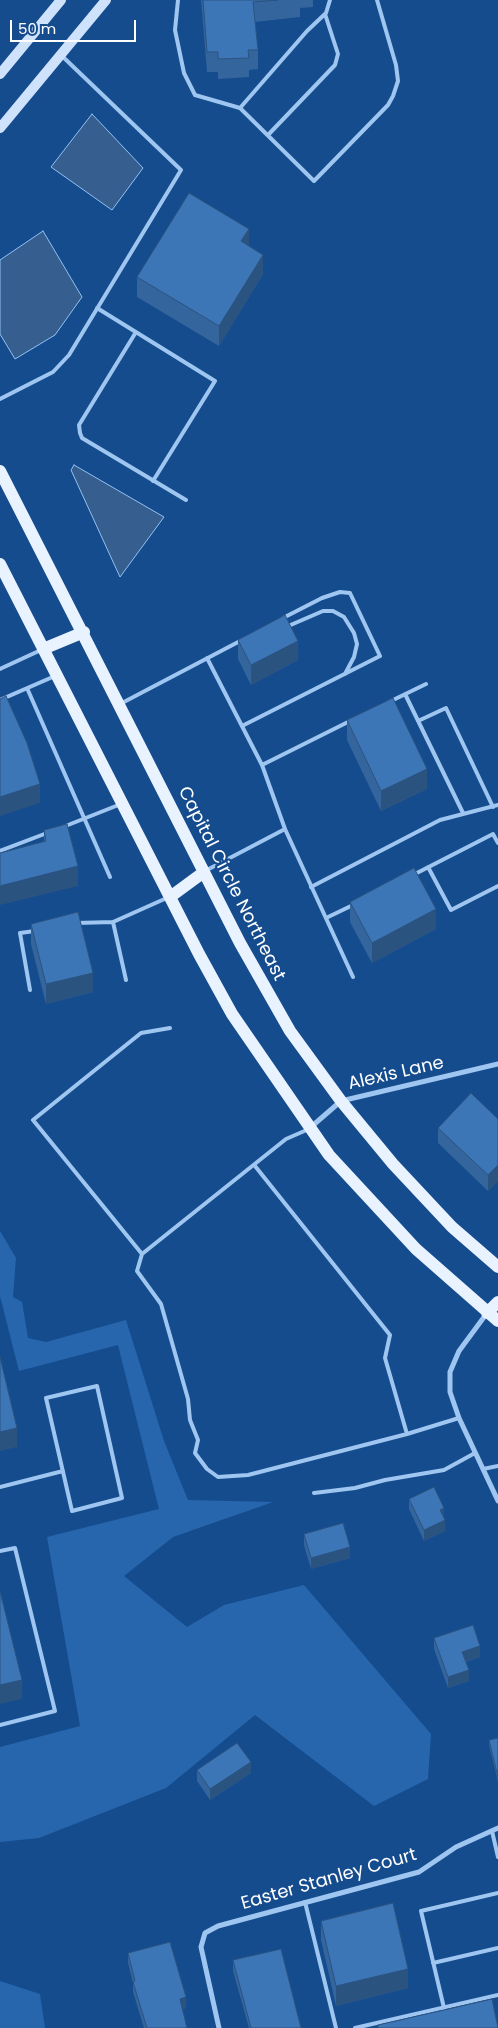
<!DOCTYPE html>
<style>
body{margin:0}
#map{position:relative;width:498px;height:2028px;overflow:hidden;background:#154c8e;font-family:Poppins,sans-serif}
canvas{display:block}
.scale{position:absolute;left:10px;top:20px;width:126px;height:22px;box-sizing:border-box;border:2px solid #fff;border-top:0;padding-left:6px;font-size:15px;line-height:18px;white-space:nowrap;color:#fff;-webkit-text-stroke:4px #154c8e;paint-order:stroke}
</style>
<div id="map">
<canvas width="498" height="2028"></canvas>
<div class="scale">50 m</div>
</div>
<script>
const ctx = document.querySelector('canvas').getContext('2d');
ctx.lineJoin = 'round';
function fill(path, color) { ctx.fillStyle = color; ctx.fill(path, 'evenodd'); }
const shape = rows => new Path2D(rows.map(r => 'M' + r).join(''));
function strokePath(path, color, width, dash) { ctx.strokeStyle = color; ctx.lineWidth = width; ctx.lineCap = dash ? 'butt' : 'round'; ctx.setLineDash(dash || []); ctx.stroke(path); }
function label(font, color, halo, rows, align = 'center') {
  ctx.font = font + ' Poppins,sans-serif'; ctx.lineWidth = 4.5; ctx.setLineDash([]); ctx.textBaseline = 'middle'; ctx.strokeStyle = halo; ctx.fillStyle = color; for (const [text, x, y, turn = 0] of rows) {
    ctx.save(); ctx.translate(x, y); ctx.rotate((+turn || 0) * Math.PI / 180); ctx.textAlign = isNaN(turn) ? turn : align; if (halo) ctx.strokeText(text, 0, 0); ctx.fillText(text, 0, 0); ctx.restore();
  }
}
fill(shape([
 [0,1231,16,1258,13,1297,22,1302,28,1338,46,1342,126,1320,164,1441,188,1500,273,1502,173,1537,124,1576,187,1627,224,1605,304,1585,431,1734,428,1779,374,1806,255,1715,166,1788,39,1838,0,1842,0,1747,80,1726,47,1537,159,1509,118,1345,19,1371,0,1296],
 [0,1981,40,1994,45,2028,0,2028]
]), '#2766ad');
const water = shape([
 [92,114,143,168,112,210,51,167,92,114],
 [43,231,82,297,55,335,15,359,0,334,0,260,43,231],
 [74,465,164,517,120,577,71,470,74,465]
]);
fill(water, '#365f8f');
strokePath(water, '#92c1f3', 1);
strokePath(shape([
 [178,0,175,30,184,73,195,95,240,108,314,181,388,105,393,96,398,81,396,65,377,0],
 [240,108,307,31,326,13,330,0],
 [268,135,335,65,338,54,325,14],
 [97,308,215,381,153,481],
 [136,332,79,425,80,433,82,438,186,500],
 [0,399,53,372,69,355,181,170,62,56],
 [286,627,323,611,333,611,344,617,354,633,357,644,354,657,345,674],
 [207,658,262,765,285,829,353,977],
 [0,669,41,650],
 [27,688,110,877],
 [405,694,463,813],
 [0,700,55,676],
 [389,702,426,684],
 [122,703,242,640],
 [418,721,446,708,493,807],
 [242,726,380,656,350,593,340,592,322,598,283,618],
 [262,765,352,720],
 [63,827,121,804],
 [0,851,47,833],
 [428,867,451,910,498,886],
 [205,871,285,829],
 [413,875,493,834,498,843],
 [311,887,440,820,498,805],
 [326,918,353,905],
 [113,922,126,980],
 [76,923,113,922,169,897],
 [30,990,20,933,35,931],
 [170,1028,141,1033,33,1120,142,1254,286,1139,309,1129],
 [255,1166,390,1335,385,1358,407,1434,459,1418],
 [142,1254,137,1271,161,1304,188,1399,190,1420,198,1440,195,1453,207,1469,218,1477,248,1475,407,1434],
 [97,1386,122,1498,72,1511,46,1398,97,1386],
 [483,1469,498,1466],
 [0,1487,63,1471],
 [314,1493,355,1488,385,1480,444,1470,475,1453],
 [0,1551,15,1548,55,1711,0,1725],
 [492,1831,498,1857],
 [305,1902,336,2028],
 [433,1963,498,1948],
 [444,2008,421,1911,498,1893],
 [355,2028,498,1995]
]), '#9fc6f0', 4);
strokePath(shape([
 [311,1127,341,1101,498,1064],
 [487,1313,459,1351,450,1372,450,1392,459,1418,498,1501],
 [219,2028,201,1947,205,1933,218,1926,419,1872,456,1847,498,1828]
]), '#9fc6f0', 5);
strokePath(shape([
 [0,74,61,0],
 [0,128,106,0]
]), '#cee2fb', 10);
strokePath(shape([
 [0,471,240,943,290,1031,341,1101,393,1164,452,1227,498,1267],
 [0,564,199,954,232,1014,329,1155,416,1249,498,1321],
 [43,649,84,632],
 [170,897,204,872],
 [487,1313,498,1302]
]), '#e9f2ff', 12);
fill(shape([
 [201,0,313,0,313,7,300,8,300,17,255,22,258,50,258,69,249,70,249,77,218,79,218,72,207,72],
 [249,246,263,274,219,346,137,297,137,277],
 [238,640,298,660,251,685,238,659],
 [347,720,427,789,381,811,347,740],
 [44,830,78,886,44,842],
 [350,902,436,929,372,963,350,922],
 [31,924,93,992,46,1004,31,944],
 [498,1119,498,1181,488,1191,438,1143,438,1128],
 [409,1499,444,1518,445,1531,424,1541,409,1509],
 [304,1534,350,1558,311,1569,304,1545],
 [434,1638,480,1657,466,1662,469,1681,448,1688,434,1649],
 [498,1738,498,1782,489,1745,489,1740],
 [197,1770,251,1773,210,1800,197,1781],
 [321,1921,408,1988,336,2006,321,1940],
 [128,1953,186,2008,182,2009,187,2028,144,2028,133,1992,133,1983,128,1963],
 [233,1960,301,2028,249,2028,233,1971]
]), '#34659d');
fill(shape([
 [249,229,249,249,241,241],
 [263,255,263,274,219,346,219,326],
 [298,641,298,660,251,685,251,665],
 [427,769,427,789,381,811,381,791],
 [40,784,40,803,0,816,0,797],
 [78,866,78,886,0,905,0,886],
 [436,909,436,929,372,963,372,943],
 [93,973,93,992,46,1004,46,984],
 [498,1165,498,1181,488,1191,488,1175],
 [17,1428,17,1447,0,1451,0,1432],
 [444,1508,444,1519,440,1510],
 [445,1520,445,1531,424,1541,424,1530],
 [350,1547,350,1558,311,1569,311,1558],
 [480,1646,480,1657,462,1663,462,1652],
 [469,1670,469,1681,448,1688,448,1677],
 [22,1680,22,1699,0,1704,0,1685],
 [251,1762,251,1773,210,1800,210,1789],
 [408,1969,408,1988,336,2006,336,1986],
 [186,1997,186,2008,180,2010,180,1999]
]), '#2b5380');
const building = shape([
 [203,0,278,0,253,2,258,50,248,50,249,58,218,59,218,52,207,52,203,0],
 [189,193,249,229,241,241,263,255,219,326,137,277,189,193],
 [285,615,298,641,251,665,238,640,285,615],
 [6,696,27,743,40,784,0,797,0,699,6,696],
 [393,698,427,769,381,791,347,720,393,698],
 [67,824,78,866,0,886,0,853,46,841,44,830,67,824],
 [414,868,436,909,372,943,350,902,414,868],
 [78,912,93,973,46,984,31,924,78,912],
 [471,1093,498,1119,498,1165,488,1175,438,1128,471,1093],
 [0,1357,17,1428,0,1432,0,1357],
 [434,1487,444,1508,440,1510,445,1520,424,1530,409,1499,434,1487],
 [343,1523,350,1547,311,1558,304,1534,343,1523],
 [0,1591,22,1680,0,1685,0,1591],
 [473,1625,480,1646,462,1652,469,1670,448,1677,434,1638,473,1625],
 [498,1738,498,1777,489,1740,498,1738],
 [237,1743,251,1762,210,1789,197,1770,237,1743],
 [393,1903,408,1969,336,1986,321,1921,393,1903],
 [170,1942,186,1997,180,1999,187,2028,147,2028,133,1982,135,1981,128,1953,170,1942],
 [281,1949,301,2028,251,2028,233,1960,281,1949],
 [492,1999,498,2028,378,2028,378,2025,492,1999]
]);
fill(building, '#3d76b7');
strokePath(building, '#2b5380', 1);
label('18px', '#fff', '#154c8e', [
 ["Capital Circle Northeast",231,884,63],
 ["Alexis Lane",396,1074,-13],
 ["Easter Stanley Court",329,1880,-16]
]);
</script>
